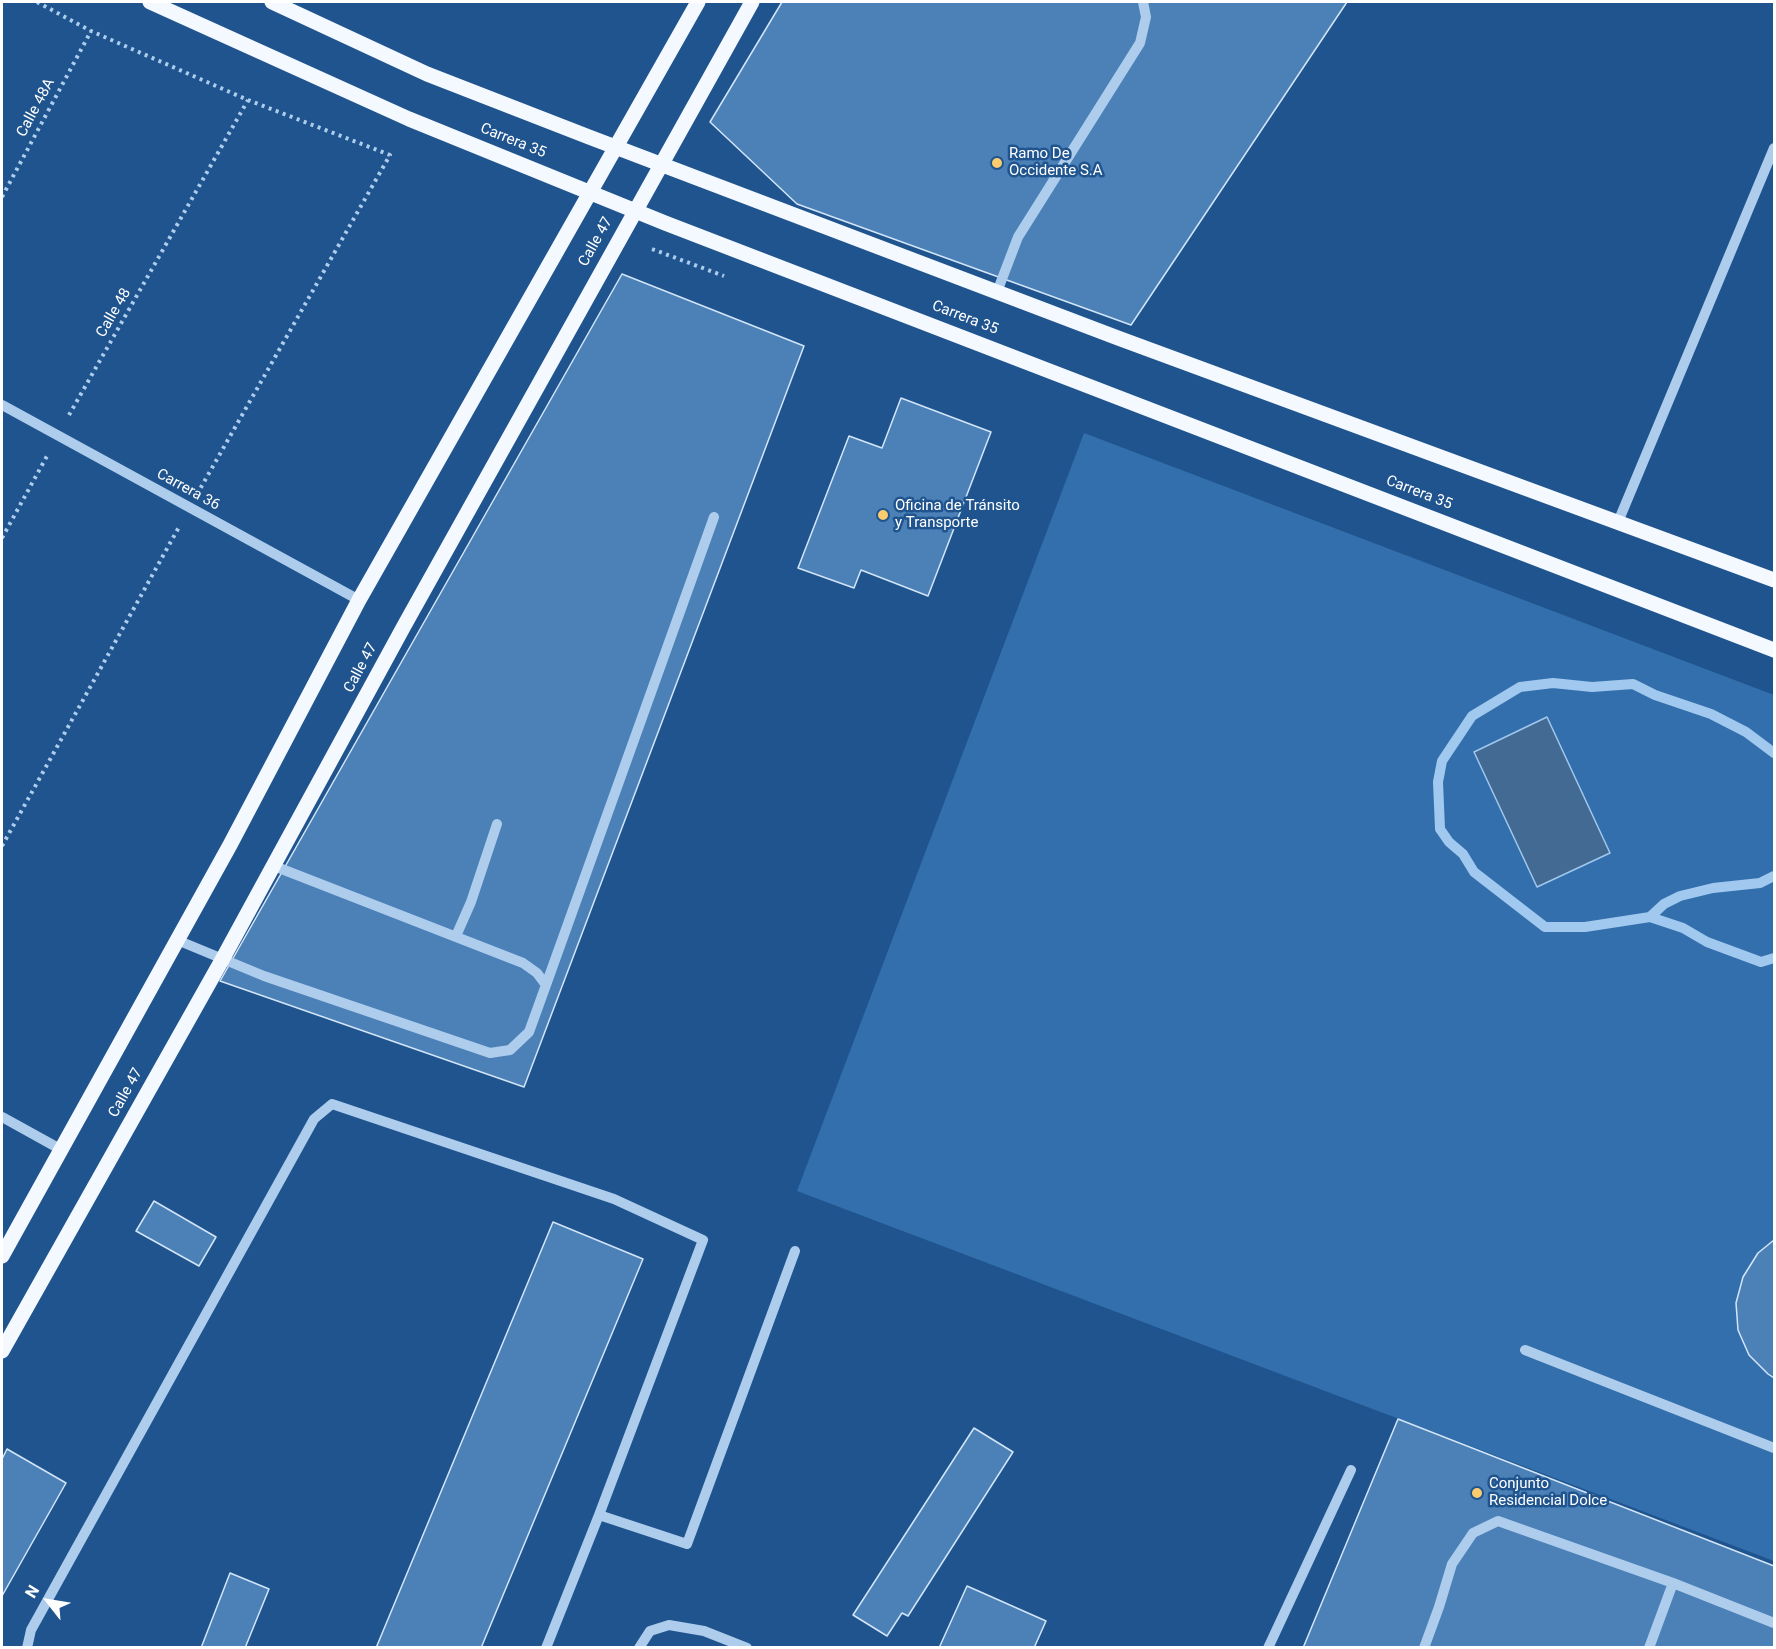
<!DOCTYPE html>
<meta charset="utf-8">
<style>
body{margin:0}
#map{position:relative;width:1776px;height:1649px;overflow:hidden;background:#1f548e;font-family:Roboto,sans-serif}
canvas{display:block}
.frame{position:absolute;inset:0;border:3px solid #fff;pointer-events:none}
.north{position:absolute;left:18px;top:1571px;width:60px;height:60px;-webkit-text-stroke:4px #1f548e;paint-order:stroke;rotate:301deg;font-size:16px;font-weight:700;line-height:24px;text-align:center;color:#fff}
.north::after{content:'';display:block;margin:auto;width:21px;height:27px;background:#fff;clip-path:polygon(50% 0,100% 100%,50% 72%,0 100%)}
</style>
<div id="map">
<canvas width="1776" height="1649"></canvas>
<div class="frame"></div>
<div class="north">N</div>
</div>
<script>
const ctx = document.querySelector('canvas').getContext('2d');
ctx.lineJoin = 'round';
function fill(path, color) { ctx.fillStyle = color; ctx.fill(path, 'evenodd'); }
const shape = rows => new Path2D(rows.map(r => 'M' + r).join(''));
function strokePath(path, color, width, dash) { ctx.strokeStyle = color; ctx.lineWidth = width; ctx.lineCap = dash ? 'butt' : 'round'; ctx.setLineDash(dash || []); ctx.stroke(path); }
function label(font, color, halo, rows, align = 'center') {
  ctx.font = font + ' Roboto,sans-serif'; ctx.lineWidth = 5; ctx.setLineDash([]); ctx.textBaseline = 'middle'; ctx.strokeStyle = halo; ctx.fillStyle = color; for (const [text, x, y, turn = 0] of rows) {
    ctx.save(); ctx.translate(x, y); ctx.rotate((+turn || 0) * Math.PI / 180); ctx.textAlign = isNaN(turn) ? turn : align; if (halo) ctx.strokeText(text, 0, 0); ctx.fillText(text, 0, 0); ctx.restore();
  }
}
fill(shape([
 [1084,433,1774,695,1774,1561,797,1191]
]), '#336fac');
const water = shape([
 [1547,717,1610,853,1537,887,1474,752,1547,717]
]);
fill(water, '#436a93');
strokePath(water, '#a1c8ee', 1.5);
strokePath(shape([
 [1458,737,1442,761,1438,782,1440,829,1449,842,1463,854,1474,872,1545,927,1585,927,1650,917,1683,928,1707,942,1761,962,1774,958],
 [1454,743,1472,716,1520,687,1553,683,1592,687,1633,684,1655,695,1711,714,1746,732,1774,753],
 [1650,917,1664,904,1680,896,1713,888,1760,883,1774,876]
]), '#a1c8ee', 10);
const building = shape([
 [782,2,1347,2,1131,325,797,204,710,122,782,2],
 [622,274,804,346,524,1087,220,981,622,274],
 [901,398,991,432,928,596,861,570,854,588,798,568,849,436,882,448,901,398],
 [154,1201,216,1237,199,1266,136,1231,154,1201],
 [553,1222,643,1259,481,1648,376,1648,553,1222],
 [1774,1240,1774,1378,1768,1374,1749,1355,1738,1330,1736,1303,1743,1277,1758,1253,1774,1240],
 [1398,1419,1774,1566,1774,1648,1303,1648,1398,1419],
 [974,1428,1013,1452,908,1616,902,1613,887,1636,853,1615,974,1428],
 [7,1449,66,1483,2,1596,2,1459,7,1449],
 [230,1573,269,1589,245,1648,201,1648,230,1573],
 [967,1586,1046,1621,1034,1648,939,1648,967,1586]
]);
fill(building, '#4c81b8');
strokePath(building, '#d3e6f9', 1.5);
strokePath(shape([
 [37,2,91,31,248,100,390,155,200,489],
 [2,197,91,31],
 [652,249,724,276],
 [69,415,248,100],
 [2,538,47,456],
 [2,846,179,527]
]), '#aecded', 4, [3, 4.5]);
strokePath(shape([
 [997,292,1018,237,1140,43,1146,17,1143,2],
 [2,405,359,600],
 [1618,522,1774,148],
 [456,936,471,902,497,824],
 [177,940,264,976,490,1053,510,1050,529,1032,546,985,537,973,523,963,274,866],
 [546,985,714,517],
 [2,1117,60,1149],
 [1525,1350,1774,1448],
 [599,1515,687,1544,795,1251],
 [27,1648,31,1630,314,1119,332,1104,614,1199,703,1240,599,1515,546,1648],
 [639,1648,650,1631,669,1625,704,1631,747,1648],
 [1268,1648,1351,1470],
 [1424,1648,1439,1607,1452,1564,1473,1533,1498,1521,1673,1583,1774,1623],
 [1649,1648,1673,1583]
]), '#aecded', 10);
strokePath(shape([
 [150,2,409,119,665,223,1774,650],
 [272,2,427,74,589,137,1118,338,1774,580],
 [2,1256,230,845,359,600,698,2],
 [2,1351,222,960,404,626,752,2]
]), '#f4f8ff', 15);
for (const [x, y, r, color] of [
 [997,163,6,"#fbcc6e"],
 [883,515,6,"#fbcc6e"],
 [1477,1493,6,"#fbcc6e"]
]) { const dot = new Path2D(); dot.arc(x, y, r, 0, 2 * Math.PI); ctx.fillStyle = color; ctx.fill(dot); strokePath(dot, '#1f548e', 2); }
label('15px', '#fff', '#1f548e', [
 ["Calle 48A",36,108,-62],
 ["Carrera 35",513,141,22],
 ["Calle 47",596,242,-61],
 ["Calle 48",114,313,-60],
 ["Carrera 35",965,318,21],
 ["Carrera 36",188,490,29],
 ["Carrera 35",1419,493,21],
 ["Calle 47",361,668,-62],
 ["Calle 47",126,1093,-61]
]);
label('15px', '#fff', '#1f548e', [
 ["Ramo De",1009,154],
 ["Occidente S.A",1009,171],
 ["Oficina de Tránsito",895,506],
 ["y Transporte",895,523],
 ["Conjunto",1489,1484],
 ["Residencial Dolce",1489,1501]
], 'left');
</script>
